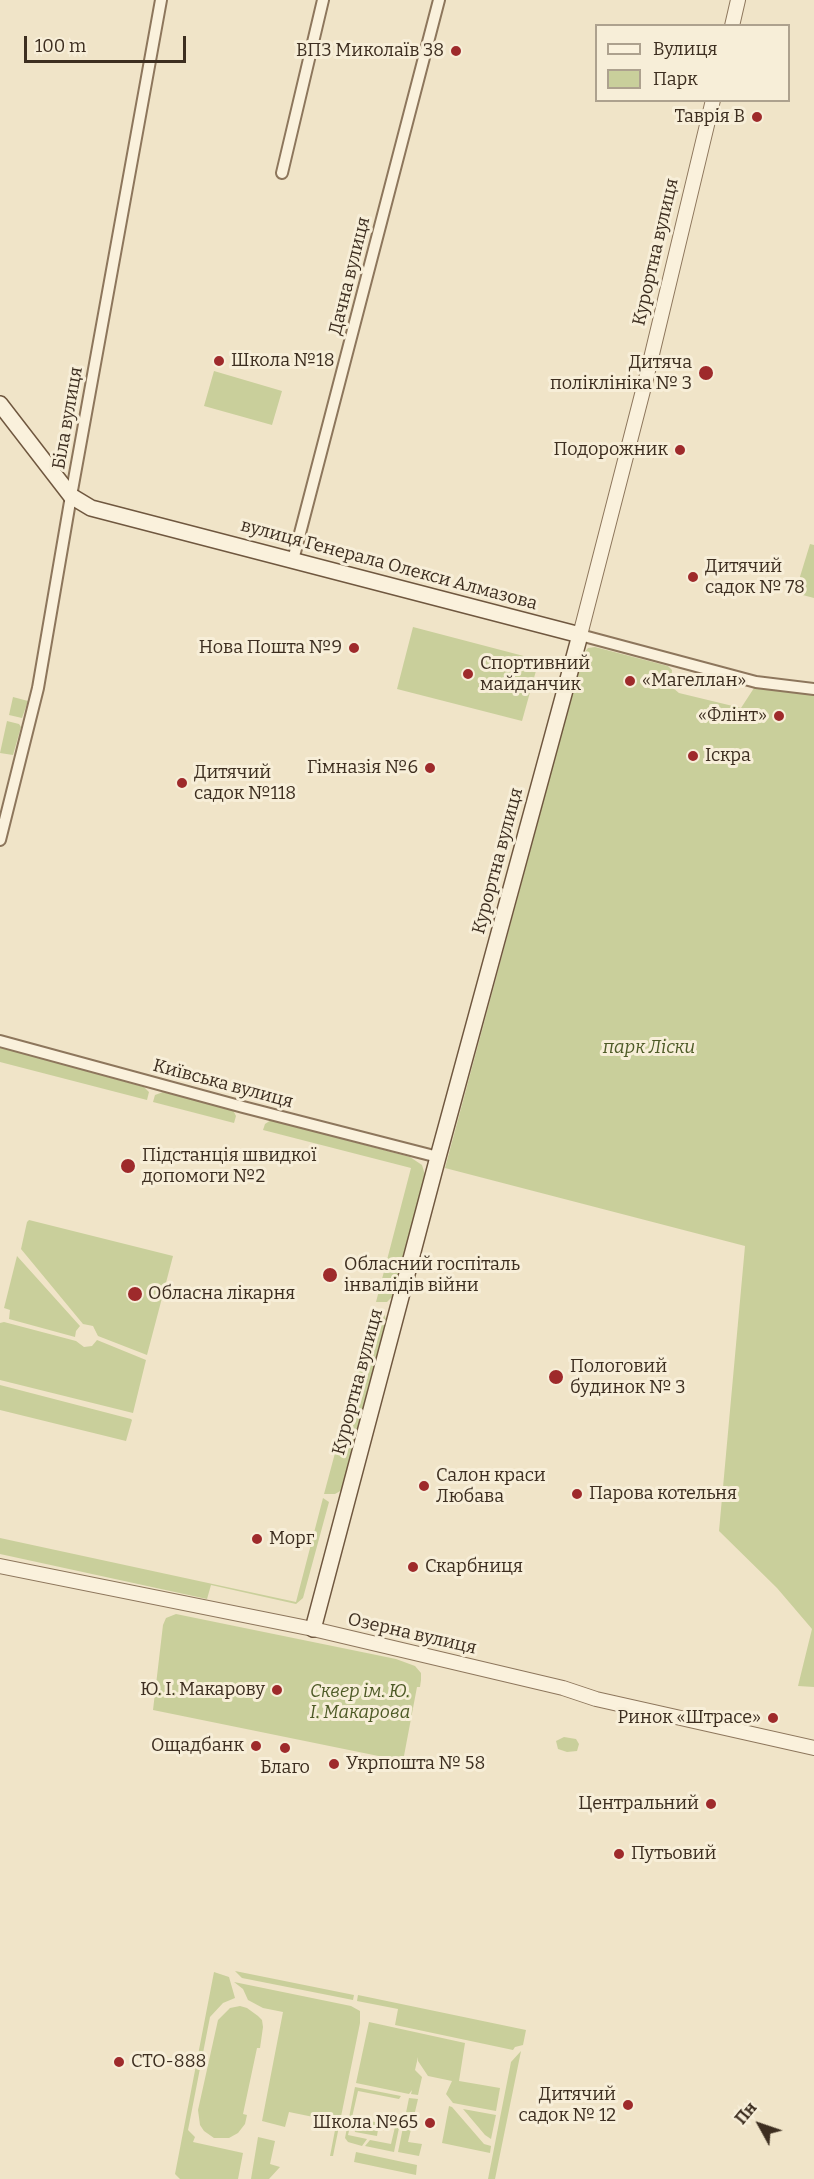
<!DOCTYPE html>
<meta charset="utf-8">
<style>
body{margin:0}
#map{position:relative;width:814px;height:2179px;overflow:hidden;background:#f0e4c8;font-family:Bitter,serif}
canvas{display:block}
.legend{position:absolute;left:595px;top:24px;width:195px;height:78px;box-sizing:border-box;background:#f7eed8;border:2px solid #ada18e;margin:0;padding:8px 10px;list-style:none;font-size:18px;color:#3d2e20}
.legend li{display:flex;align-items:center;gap:12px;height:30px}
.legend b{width:30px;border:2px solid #ada18e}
.north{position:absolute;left:730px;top:2095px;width:60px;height:60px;-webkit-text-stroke:4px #f7eed8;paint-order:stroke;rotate:310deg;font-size:16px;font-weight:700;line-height:24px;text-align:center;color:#3d2e20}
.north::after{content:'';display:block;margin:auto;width:21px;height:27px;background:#3d2e20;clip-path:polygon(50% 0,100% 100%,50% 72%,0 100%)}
.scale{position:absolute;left:24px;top:36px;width:162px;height:27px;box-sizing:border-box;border:3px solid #3d2e20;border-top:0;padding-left:8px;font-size:18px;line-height:21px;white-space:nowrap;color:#3d2e20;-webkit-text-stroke:4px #f7eed8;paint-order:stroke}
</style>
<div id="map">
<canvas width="814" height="2179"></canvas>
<ul class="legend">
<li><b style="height:8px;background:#faf1dc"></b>Вулиця</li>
<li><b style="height:16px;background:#c9cf9b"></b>Парк</li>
</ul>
<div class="north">Пн</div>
<div class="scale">100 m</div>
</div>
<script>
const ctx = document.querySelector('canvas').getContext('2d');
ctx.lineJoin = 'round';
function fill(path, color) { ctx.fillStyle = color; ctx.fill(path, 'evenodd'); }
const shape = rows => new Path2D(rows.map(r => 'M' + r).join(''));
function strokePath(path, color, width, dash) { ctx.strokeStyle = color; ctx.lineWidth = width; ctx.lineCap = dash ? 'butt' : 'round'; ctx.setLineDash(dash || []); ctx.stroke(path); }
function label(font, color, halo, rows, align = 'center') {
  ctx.font = font + ' Bitter,serif'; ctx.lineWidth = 6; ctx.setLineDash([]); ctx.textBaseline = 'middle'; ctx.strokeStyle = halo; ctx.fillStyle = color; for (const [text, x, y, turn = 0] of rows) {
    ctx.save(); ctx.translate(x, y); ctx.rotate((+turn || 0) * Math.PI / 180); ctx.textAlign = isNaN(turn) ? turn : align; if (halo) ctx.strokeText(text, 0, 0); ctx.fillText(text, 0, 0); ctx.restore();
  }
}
fill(shape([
 [214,371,282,391,272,425,204,406],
 [810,544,814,545,814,598,795,593],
 [413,627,539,660,522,721,397,689],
 [595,647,668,666,672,670,671,683,673,688,679,693,741,708,754,688,814,695,814,1687,798,1686,812,1629,777,1588,719,1531,745,1246,445,1168,583,654,588,648],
 [13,697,28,701,22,718,9,715],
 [7,721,19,724,21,727,13,755,0,753],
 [0,1047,144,1087,149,1092,147,1100,0,1062],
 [163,1092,233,1110,236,1116,234,1123,153,1102,155,1095],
 [271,1120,410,1157,422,1165,426,1178,395,1294,387,1302,376,1302,411,1168,263,1130,265,1124],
 [29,1220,173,1256,147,1355,98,1336,93,1326,83,1324,21,1249,27,1222],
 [17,1256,80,1326,76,1331,75,1337,9,1319,10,1310,4,1308],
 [374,1308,384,1314,387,1322,342,1490,335,1494,324,1494],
 [4,1322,76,1341,84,1347,92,1346,97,1340,146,1360,133,1413,0,1380,0,1323],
 [0,1385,131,1419,132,1420,126,1441,0,1410],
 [323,1498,329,1502,303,1598,296,1604,211,1585,207,1599,0,1554,0,1538,296,1602],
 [176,1614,396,1659,415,1666,421,1673,421,1680,420,1687,417,1687,403,1761,153,1710,163,1625,166,1618],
 [564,1737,576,1739,579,1744,577,1751,567,1752,558,1749,556,1741],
 [235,1971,354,1995,353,2000,242,1978],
 [214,1972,229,1977,235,1998,223,2003,210,2017,188,2130,195,2137,193,2142,243,2153,238,2179,180,2179,175,2174],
 [234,1982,351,2006,360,2011,360,2023,333,2156,330,2156,336,2125,333,2124,333,2121,289,2112,285,2127,262,2121,283,2012,263,2008,248,2000,243,1989],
 [358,1995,526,2030,523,2045,515,2047,513,2050,395,2025,398,2009,357,2001],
 [240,2006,247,2008,258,2016,262,2020,263,2027,260,2048,257,2048,243,2114,247,2115,245,2124,238,2133,229,2138,214,2138,204,2131,200,2125,198,2110,218,2020,230,2008],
 [369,2022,465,2043,459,2081,500,2088,496,2111,453,2103,446,2094,452,2081,428,2076,418,2061,418,2057,415,2070,422,2077,418,2095,411,2094,412,2090,409,2094,356,2083],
 [521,2051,495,2179,488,2179,511,2062],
 [355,2087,401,2096,399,2099,358,2091,348,2135,367,2139,362,2146,348,2142,345,2138],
 [409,2098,418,2099,408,2142,422,2144,419,2156,398,2152],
 [449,2106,452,2107,484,2144,491,2146,490,2153,442,2143],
 [463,2109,496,2115,491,2139,485,2135],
 [358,2118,379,2123,377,2136,355,2132,354,2127],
 [395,2127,399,2128,394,2152,365,2146,370,2140,391,2144],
 [258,2137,275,2141,270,2164,280,2167,269,2179,251,2179],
 [356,2152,417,2165,416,2175,354,2162]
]), '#c9cf9b');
const minor = shape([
 [282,173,323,0],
 [293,560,439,0],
 [580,635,756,682,814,689],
 [0,840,38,688,71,496,161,0],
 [0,1041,243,1107,438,1157]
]);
const tertiary = shape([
 [732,26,738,0],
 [580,635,647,375,713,100],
 [0,1566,313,1629,563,1688,596,1699,814,1748]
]);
const secondary = shape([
 [0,404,71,496,91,508,580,635,438,1157,313,1629]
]);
strokePath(minor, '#8d765c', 14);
strokePath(tertiary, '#8d765c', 16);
strokePath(secondary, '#6f573f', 18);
strokePath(minor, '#faf1dc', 10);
strokePath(tertiary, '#faf1dc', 14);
strokePath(secondary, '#faf1dc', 15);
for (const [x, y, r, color] of [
 [456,51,6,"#9e2a2b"],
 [757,117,6,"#9e2a2b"],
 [219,361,6,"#9e2a2b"],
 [706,373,8,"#9e2a2b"],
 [680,450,6,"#9e2a2b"],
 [693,577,6,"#9e2a2b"],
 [354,648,6,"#9e2a2b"],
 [468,674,6,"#9e2a2b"],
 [630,681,6,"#9e2a2b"],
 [779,716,6,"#9e2a2b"],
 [693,756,6,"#9e2a2b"],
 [430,768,6,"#9e2a2b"],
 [182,783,6,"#9e2a2b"],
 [128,1166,8,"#9e2a2b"],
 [330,1275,8,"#9e2a2b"],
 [135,1294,8,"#9e2a2b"],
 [556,1377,8,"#9e2a2b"],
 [424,1486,6,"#9e2a2b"],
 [577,1494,6,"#9e2a2b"],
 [257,1539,6,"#9e2a2b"],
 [413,1567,6,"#9e2a2b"],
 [277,1690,6,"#9e2a2b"],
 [773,1718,6,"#9e2a2b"],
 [256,1746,6,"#9e2a2b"],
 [285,1748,6,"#9e2a2b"],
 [334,1764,6,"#9e2a2b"],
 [711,1804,6,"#9e2a2b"],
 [619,1854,6,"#9e2a2b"],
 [119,2062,6,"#9e2a2b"],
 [628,2105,6,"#9e2a2b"],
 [430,2123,6,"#9e2a2b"]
]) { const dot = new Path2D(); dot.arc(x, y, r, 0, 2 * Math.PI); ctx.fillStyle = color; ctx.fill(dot); strokePath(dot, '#f7eed8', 2); }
label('18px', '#3d2e20', '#f7eed8', [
 ["ВПЗ Миколаїв 38",444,51,"right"],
 ["Таврія В",745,117,"right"],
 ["Школа №18",231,361],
 ["Дитяча",692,363,"right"],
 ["поліклініка № 3",692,384,"right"],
 ["Подорожник",668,450,"right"],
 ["Дитячий",705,567],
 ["садок № 78",705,588],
 ["Нова Пошта №9",342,648,"right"],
 ["Спортивний",480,664],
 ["майданчик",480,685],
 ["«Магеллан»",642,681],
 ["«Флінт»",767,716,"right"],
 ["Іскра",705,756],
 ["Гімназія №6",418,768,"right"],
 ["Дитячий",194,773],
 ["садок №118",194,794],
 ["Підстанція швидкої",142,1156],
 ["допомоги №2",142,1177],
 ["Обласний госпіталь",344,1265],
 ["інвалідів війни",344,1286],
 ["Обласна лікарня",148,1294],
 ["Пологовий",570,1367],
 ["будинок № 3",570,1388],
 ["Салон краси",436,1476],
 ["Любава",436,1497],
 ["Парова котельня",589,1494],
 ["Морг",269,1539],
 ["Скарбниця",425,1567],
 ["Ю. І. Макарову",265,1690,"right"],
 ["Ринок «Штрасе»",761,1718,"right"],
 ["Ощадбанк",244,1746,"right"],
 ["Укрпошта № 58",346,1764],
 ["Благо",285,1768,"center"],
 ["Центральний",699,1804,"right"],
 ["Путьовий",631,1854],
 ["СТО-888",131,2062],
 ["Дитячий",616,2095,"right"],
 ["садок № 12",616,2116,"right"],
 ["Школа №65",418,2123,"right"]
], 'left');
label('18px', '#3d2e20', '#f7eed8', [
 ["Курортна вулиця",656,252,-77],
 ["Дачна вулиця",350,276,-76],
 ["Біла вулиця",68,418,-80],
 ["вулиця Генерала Олекси Алмазова",389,565,15],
 ["Курортна вулиця",498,861,-75],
 ["Київська вулиця",223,1084,15],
 ["Курортна вулиця",358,1382,-75],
 ["Озерна вулиця",412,1634,13]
]);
label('italic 18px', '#4d5a26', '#f7eed8', [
 ["парк Ліски",649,1048],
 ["Сквер ім. Ю.",360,1692],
 ["І. Макарова",360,1713]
]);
</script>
